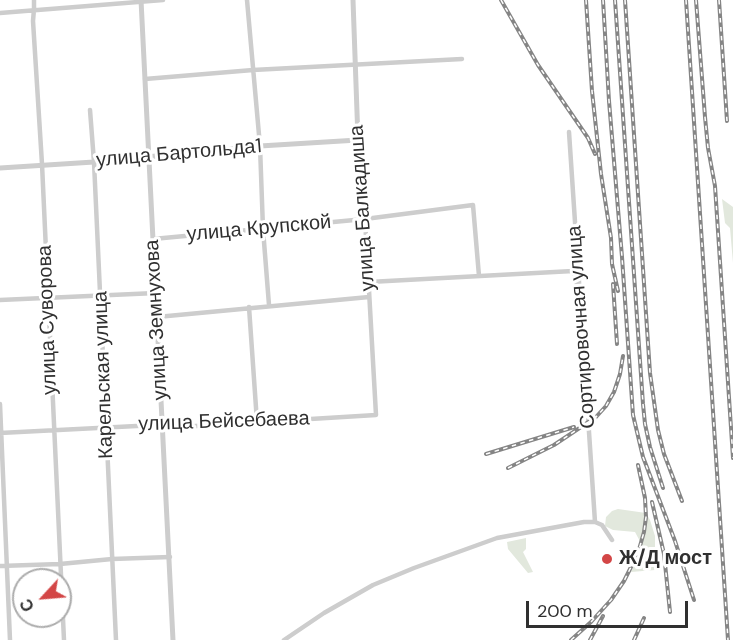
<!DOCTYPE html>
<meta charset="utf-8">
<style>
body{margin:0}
#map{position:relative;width:733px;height:640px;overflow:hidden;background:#fff;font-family:"DM Sans",sans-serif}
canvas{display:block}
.north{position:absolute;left:12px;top:568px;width:60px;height:60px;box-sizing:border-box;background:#fff;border:2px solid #acacac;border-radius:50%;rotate:244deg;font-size:16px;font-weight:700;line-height:24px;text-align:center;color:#303030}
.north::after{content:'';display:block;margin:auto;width:21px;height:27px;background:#d34646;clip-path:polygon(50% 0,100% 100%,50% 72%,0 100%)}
.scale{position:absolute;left:526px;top:601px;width:162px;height:27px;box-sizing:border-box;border:3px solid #303030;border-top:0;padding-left:8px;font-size:18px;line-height:21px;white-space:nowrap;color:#303030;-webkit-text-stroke:4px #fff;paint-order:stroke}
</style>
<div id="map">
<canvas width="733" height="640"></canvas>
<div class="north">С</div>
<div class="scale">200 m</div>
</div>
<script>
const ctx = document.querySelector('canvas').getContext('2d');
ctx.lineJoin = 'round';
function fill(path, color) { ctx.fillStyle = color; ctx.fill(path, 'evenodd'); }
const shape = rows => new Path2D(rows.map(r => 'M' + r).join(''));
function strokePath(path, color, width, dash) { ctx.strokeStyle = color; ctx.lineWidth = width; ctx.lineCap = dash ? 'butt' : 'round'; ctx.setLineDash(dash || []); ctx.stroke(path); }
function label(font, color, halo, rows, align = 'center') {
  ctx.font = font + ' "DM Sans",sans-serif'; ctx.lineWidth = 6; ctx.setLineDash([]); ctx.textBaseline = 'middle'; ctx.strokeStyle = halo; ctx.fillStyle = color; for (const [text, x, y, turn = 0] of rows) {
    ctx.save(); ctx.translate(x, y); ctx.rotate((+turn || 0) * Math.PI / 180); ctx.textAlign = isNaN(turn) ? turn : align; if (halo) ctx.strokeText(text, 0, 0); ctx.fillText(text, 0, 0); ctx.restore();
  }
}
fill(shape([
 [722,199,733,207,733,263,730,228,725,223],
 [618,509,646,513,650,520,655,536,655,570,631,572,643,547,635,532,613,530,605,526,606,517,612,511],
 [526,538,526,549,523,552,533,572,528,573,508,549,507,542]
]), '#e2e8dd');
strokePath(shape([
 [34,0,34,9,33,21,42,164,64,640],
 [247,0,260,146,263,229,269,305],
 [0,13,163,0],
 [145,79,253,70,462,59],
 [90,110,94,162,116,640],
 [569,132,595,522],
 [153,239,365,219,473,205,479,276],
 [369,282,573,271,578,288],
 [0,300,156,293],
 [249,307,257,422],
 [157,317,369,297],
 [0,404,10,640],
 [0,433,156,425,163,428,376,415,365,219,358,140],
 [0,566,60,564,112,559,170,557],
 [284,640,324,613,373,585,414,568,497,538,584,522,595,522,602,525,612,540]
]), '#cdcdcd', 4.5);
strokePath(shape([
 [141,0,173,640],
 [0,168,94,162,260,146,358,140,353,0]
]), '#cdcdcd', 5);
const rail = shape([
 [501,0,538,65,588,138,595,154],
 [586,0,592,91,601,174,611,238,612,264,618,291],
 [603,0,609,101,622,257,633,415,643,457,675,541,694,600],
 [615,0,643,404,645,424,650,447,663,488],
 [625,0,650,373,658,430,664,454,682,501],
 [686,0,728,640],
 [696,0,705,117,708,148,715,186,733,458],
 [719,0,727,121],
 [613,284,617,344],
 [486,454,574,427],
 [508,468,554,445,596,417,606,406,614,392,620,374,623,356],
 [652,502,664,554,670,612],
 [571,640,591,622,611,600,624,581,638,553,644,532,646,517,645,498,638,465],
 [590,640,603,616],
 [634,640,644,618]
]);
strokePath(rail, '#858585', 4);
strokePath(rail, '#fff', 1.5, [4.5]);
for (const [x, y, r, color] of [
 [607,559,6,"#d34646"]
]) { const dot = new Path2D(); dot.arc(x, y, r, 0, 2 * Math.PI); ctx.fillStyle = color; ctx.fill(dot); strokePath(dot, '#fff', 2); }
label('20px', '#303030', '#fff', [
 ["улица Бартольда1",179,154,-5],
 ["улица Балкадиша",363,208,-94],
 ["улица Крупской",259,229,-5],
 ["улица Суворова",48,320,-92],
 ["улица Земнухова",157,320,-93],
 ["Сортировочная улица",582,327,-94],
 ["Карельская улица",104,375,-92],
 ["улица Бейсебаева",224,422,-2]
]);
label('bold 20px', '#303030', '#fff', [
 ["Ж/Д мост",619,559]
], 'left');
</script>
